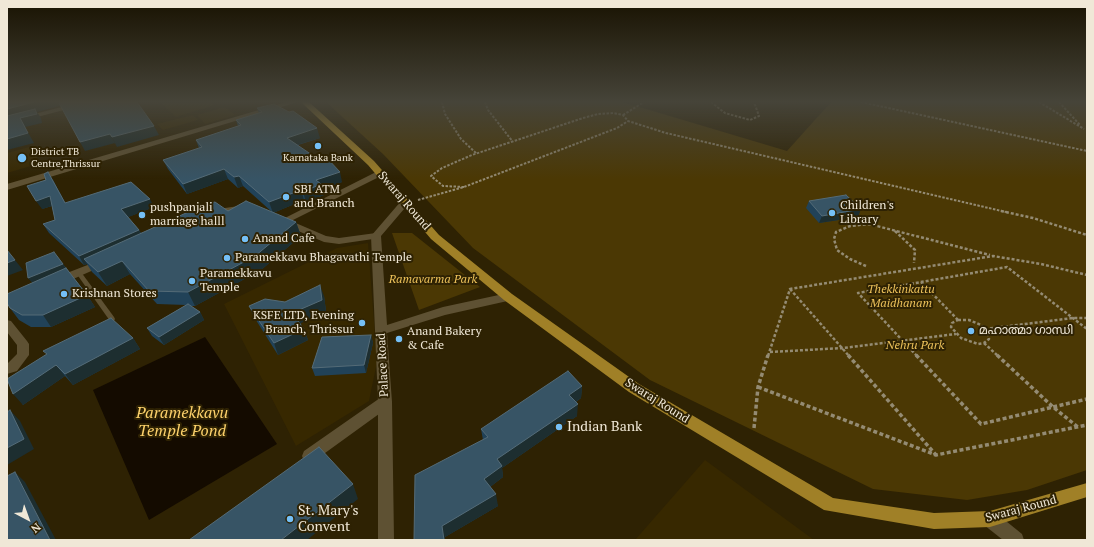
<!DOCTYPE html>
<meta charset="utf-8">
<style>
body{margin:0}
#map{position:relative;width:1094px;height:547px;overflow:hidden;background:#2e2203;font-family:"PT Serif",serif}
canvas{display:block}
.frame{position:absolute;inset:0;border:8px solid #f0e8d7;pointer-events:none}
.north{position:absolute;left:8px;top:499px;width:40px;height:40px;-webkit-text-stroke:3px #2e2203;paint-order:stroke;rotate:139deg;font-size:11px;font-weight:700;line-height:16px;text-align:center;color:#f0e8d7}
.north::after{content:'';display:block;margin:auto;width:14px;height:18px;background:#f0e8d7;clip-path:polygon(50% 0,100% 100%,50% 72%,0 100%)}
</style>
<div id="map">
<canvas width="1094" height="547"></canvas>
<div class="frame"></div>
<div class="north">N</div>
</div>
<script>
const ctx = document.querySelector('canvas').getContext('2d');
ctx.lineJoin = 'round';
function fill(path, color) { ctx.fillStyle = color; ctx.fill(path, 'evenodd'); }
const shape = rows => new Path2D(rows.map(r => 'M' + r).join(''));
function strokePath(path, color, width, dash) { ctx.strokeStyle = color; ctx.lineWidth = width; ctx.lineCap = dash ? 'butt' : 'round'; ctx.setLineDash(dash || []); ctx.stroke(path); }
function label(font, color, halo, rows, align = 'center') {
  ctx.font = font + ' "PT Serif","Noto Sans Malayalam",serif'; ctx.lineWidth = 4; ctx.setLineDash([]); ctx.textBaseline = 'middle'; ctx.strokeStyle = halo; ctx.fillStyle = color; for (const [text, x, y, turn = 0] of rows) {
    ctx.save(); ctx.translate(x, y); ctx.rotate((+turn || 0) * Math.PI / 180); ctx.textAlign = isNaN(turn) ? turn : align; if (halo) ctx.strokeText(text, 0, 0); ctx.fillText(text, 0, 0); ctx.restore();
  }
}
fill(shape([
 [211,102,215,105,176,117,161,103],
 [224,107,236,115,205,124,197,115],
 [193,115,198,120,163,130,157,124],
 [29,147,41,163,7,173,7,153],
 [368,243,377,362,369,401,296,446,224,304,337,248],
 [705,460,814,540,635,540]
]), '#372800');
fill(shape([
 [326,102,623,102,787,151,831,102,1087,102,1087,470,1027,490,967,500,873,489,650,380,473,248,383,154],
 [392,233,412,233,480,287,419,310]
]), '#4b3804');
fill(shape([
 [205,337,277,444,149,520,93,390]
]), '#140b00');
strokePath(shape([
 [442,102,445,114,461,139,477,154],
 [485,102,488,110,513,142],
 [711,102,725,113,750,120,759,116,754,102],
 [861,102,1087,151],
 [1039,102,1084,129],
 [1059,102,1080,125],
 [623,115,644,102],
 [464,187,443,186,431,176,442,168,472,155,583,118,598,114,613,113,623,115,628,121,666,133,1006,212],
 [418,200,464,187,617,128,628,121]
]), '#948b73', 2, [2.5, 1.5]);
strokePath(shape([
 [1001,211,1033,218,1087,235],
 [895,231,915,250,914,263],
 [866,266,850,259,837,250,834,239,836,232,850,226,869,224,990,255],
 [921,282,958,320],
 [790,289,849,356],
 [958,320,969,320,981,325,988,332,989,339,984,343,978,344,961,338,951,327,952,323,958,320],
 [985,329,1073,318,1087,318],
 [984,343,998,356],
 [770,352,843,348,956,334],
 [768,356,790,289,993,256,1041,264,1087,275],
 [917,356,858,293,1007,267,1087,329]
]), '#948b73', 2.5, [3, 2]);
strokePath(shape([
 [848,355,936,455],
 [916,355,981,424,1087,399],
 [997,355,1053,407,1079,428],
 [758,387,936,455,1087,425],
 [754,428,758,387,768,355]
]), '#948b73', 3.5, [4, 2.5]);
fill(shape([
 [79,271,81,272,114,317,115,319,114,321,110,321,76,273,79,271]
]), '#5e5133');
fill(shape([
 [81,102,94,102,7,125,7,121,81,102],
 [380,170,383,171,383,175,291,221,326,236,339,238,376,233,381,236,380,238,339,244,324,242,277,222,380,170],
 [246,205,251,208,249,210,211,216,206,213,211,210,246,205],
 [103,259,107,260,108,262,107,264,62,284,54,284,52,281,54,278,103,259],
 [7,320,11,321,27,341,29,344,29,355,17,371,7,374,7,364,17,354,17,345,7,332,7,320],
 [385,396,390,398,392,402,390,406,314,461,309,463,304,461,302,456,304,451,380,398,385,396]
]), '#5e5133');
fill(shape([
 [990,511,996,513,1022,534,1024,540,1003,540,984,525,982,519,984,513,990,511]
]), '#5e5133');
fill(shape([
 [286,102,298,102,7,190,7,184,286,102],
 [405,199,410,202,381,236,387,325,443,307,508,293,514,297,512,300,445,315,387,333,392,402,394,540,378,540,378,402,371,236,402,200,405,199]
]), '#5e5133');
fill(shape([
 [301,102,309,102,374,161,439,235,512,294,639,384,833,498,934,513,990,511,1087,483,1087,497,990,527,934,529,824,510,629,392,504,300,431,239,368,165,301,102]
]), '#a08027');
fill(shape([
 [257,108,320,138,298,145,342,182,323,189,324,195,306,202,304,200,273,213,296,222,301,236,261,270,195,306,191,306,200,312,204,320,164,345,152,336,147,328,186,305,157,304,130,274,107,286,92,272,87,264,84,265,49,233,43,224,55,220,52,206,42,209,53,180,65,203,154,207,128,217,139,230,141,233,228,211,272,212,243,186,238,188,228,179,187,194,168,169,163,160,199,148,196,140,238,126,236,120,259,113],
 [809,201,858,217,819,223,806,208],
 [63,264,87,295,95,307,51,327,31,327,19,320,10,308,32,283],
 [324,296,326,311,300,323,304,329,308,340,278,355,254,317,249,306,285,302],
 [371,335,373,343,366,373,315,376,312,368],
 [133,338,140,349,73,385,65,376,23,405,7,380],
 [582,386,581,398,576,402,577,416,502,468,503,477,490,487,498,506,445,537,445,540,414,540,483,440,481,429]
]), '#214258');
fill(shape([
 [34,102,74,102,37,112,41,118,42,123,25,127,34,143,7,150,7,109],
 [154,126,159,135,117,147,112,137],
 [317,128,320,138,290,147,287,138],
 [110,134,115,143,85,151,80,142],
 [224,169,228,179,187,194,183,184],
 [48,172,53,180,70,211,65,203],
 [340,172,342,182,323,189,324,195,306,202,303,192,316,180],
 [239,176,243,186,238,188,234,177],
 [301,190,304,200,273,213,269,202],
 [50,196,55,205,42,209,36,201],
 [150,199,154,207,126,218,121,209],
 [861,209,858,217,819,223,822,216],
 [296,222,301,236,261,270,195,306,188,292],
 [139,230,143,238,84,259,87,264,84,265,79,256],
 [15,260,23,270,7,276,7,263],
 [122,261,130,274,107,286,98,272],
 [63,264,68,272,34,285,28,278],
 [320,285,324,296,326,311,297,325,292,313],
 [87,295,95,307,51,327,43,315],
 [200,312,204,320,164,345,159,337],
 [304,329,308,340,278,355,274,343],
 [371,335,373,343,366,373,364,365],
 [133,338,140,349,73,385,65,374],
 [56,365,65,376,23,405,13,394],
 [582,386,581,398,568,407,569,395],
 [578,404,577,416,502,468,503,477,486,490,484,479,497,459],
 [10,410,20,421,34,449,7,465,7,448],
 [15,472,25,482,56,540,50,540],
 [353,484,358,499,307,540,281,540],
 [496,494,498,506,445,537,445,540,444,540,442,526]
]), '#1d2e30');
const building = shape([
 [7,102,34,102,7,109,7,102],
 [60,102,137,102,154,126,112,137,110,134,80,142,59,103,60,102],
 [274,104,289,112,293,111,317,128,287,138,318,159,326,157,340,172,316,180,321,184,303,192,301,190,269,202,239,176,234,177,224,169,183,184,163,160,202,147,196,140,241,125,236,120,262,112,257,108,274,104],
 [35,109,37,114,20,118,28,133,7,139,7,116,35,109],
 [48,172,65,203,131,182,150,199,121,209,139,230,79,256,43,224,55,220,50,196,36,201,27,186,46,180,44,174,48,172],
 [846,195,861,209,822,216,809,201,846,195],
 [246,201,296,222,255,256,188,292,149,291,122,261,98,272,84,259,206,204,215,202,228,211,246,201],
 [7,250,15,260,7,263,7,250],
 [54,252,63,264,28,278,26,263,54,252],
 [66,268,87,295,43,315,22,315,10,308,7,303,7,294,66,268],
 [320,285,322,300,292,313,304,329,274,343,249,306,265,299,285,302,320,285],
 [188,304,200,312,159,337,147,328,188,304],
 [111,318,133,338,65,374,56,365,13,394,7,379,47,354,43,351,111,318],
 [371,335,364,365,312,368,322,337,371,335],
 [568,371,582,386,569,395,578,404,497,459,502,466,484,479,496,494,442,526,444,540,414,540,415,475,488,437,481,429,568,371],
 [10,410,24,439,7,448,7,412,10,410],
 [319,447,353,484,281,540,189,540,319,447],
 [15,472,50,540,7,540,7,476,15,472]
]);
fill(building, '#375465');
strokePath(building, '#546b77', 1);
const sky = ctx.createLinearGradient(0, 0, 0, 179);
sky.addColorStop(0, '#191302');
sky.addColorStop(0.57, '#464439');
sky.addColorStop(1, '#46443900');
ctx.fillStyle = sky;
ctx.fillRect(0, 0, 1094, 179);
for (const [x, y, r, color] of [
 [318,146,4,"#75c0f6"],
 [22,158,5,"#75c0f6"],
 [286,197,4,"#75c0f6"],
 [832,213,4,"#75c0f6"],
 [142,215,4,"#75c0f6"],
 [245,239,4,"#75c0f6"],
 [227,258,4,"#75c0f6"],
 [192,281,4,"#75c0f6"],
 [64,294,4,"#75c0f6"],
 [362,323,4,"#75c0f6"],
 [971,331,4,"#75c0f6"],
 [399,339,4,"#75c0f6"],
 [559,427,4,"#75c0f6"],
 [290,519,4,"#75c0f6"]
]) { const dot = new Path2D(); dot.arc(x, y, r, 0, 2 * Math.PI); ctx.fillStyle = color; ctx.fill(dot); strokePath(dot, '#2e2203', 1.5); }
label('10px', '#f0e8d7', '#2e2203', [
 ["District TB",31,152],
 ["Centre,Thrissur",31,164],
 ["Karnataka Bank",318,158,"center"]
], 'left');
label('12px', '#f0e8d7', '#2e2203', [
 ["SBI ATM",294,190],
 ["and Branch",294,204],
 ["Children's",840,206],
 ["Library",840,220],
 ["pushpanjali",150,208],
 ["marriage halll",150,222],
 ["Anand Cafe",253,239],
 ["Paramekkavu Bhagavathi Temple",235,258],
 ["Paramekkavu",200,274],
 ["Temple",200,288],
 ["Krishnan Stores",72,294],
 ["KSFE LTD, Evening",354,316,"right"],
 ["Branch, Thrissur",354,330,"right"],
 ["മഹാത്മാ ഗാന്ധി",979,331],
 ["Anand Bakery",407,332],
 ["& Cafe",407,346]
], 'left');
label('12px', '#f0e8d7', '#2e2203', [
 ["Swaraj Round",404,201,49],
 ["Palace Road",383,365,-93],
 ["Swaraj Round",657,401,32],
 ["Swaraj Round",1021,509,-15]
]);
label('italic 12px', '#ecc15a', '#2e2203', [
 ["Ramavarma Park",433,280],
 ["Thekkinkattu",901,290],
 ["Maidhanam",901,304],
 ["Nehru Park",915,346]
]);
label('14px', '#f0e8d7', '#2e2203', [
 ["Indian Bank",567,427],
 ["St. Mary's",298,511],
 ["Convent",298,527]
], 'left');
label('italic 16px', '#fcd16b', '#2e2203', [
 ["Paramekkavu",182,413],
 ["Temple Pond",182,431]
]);
</script>
